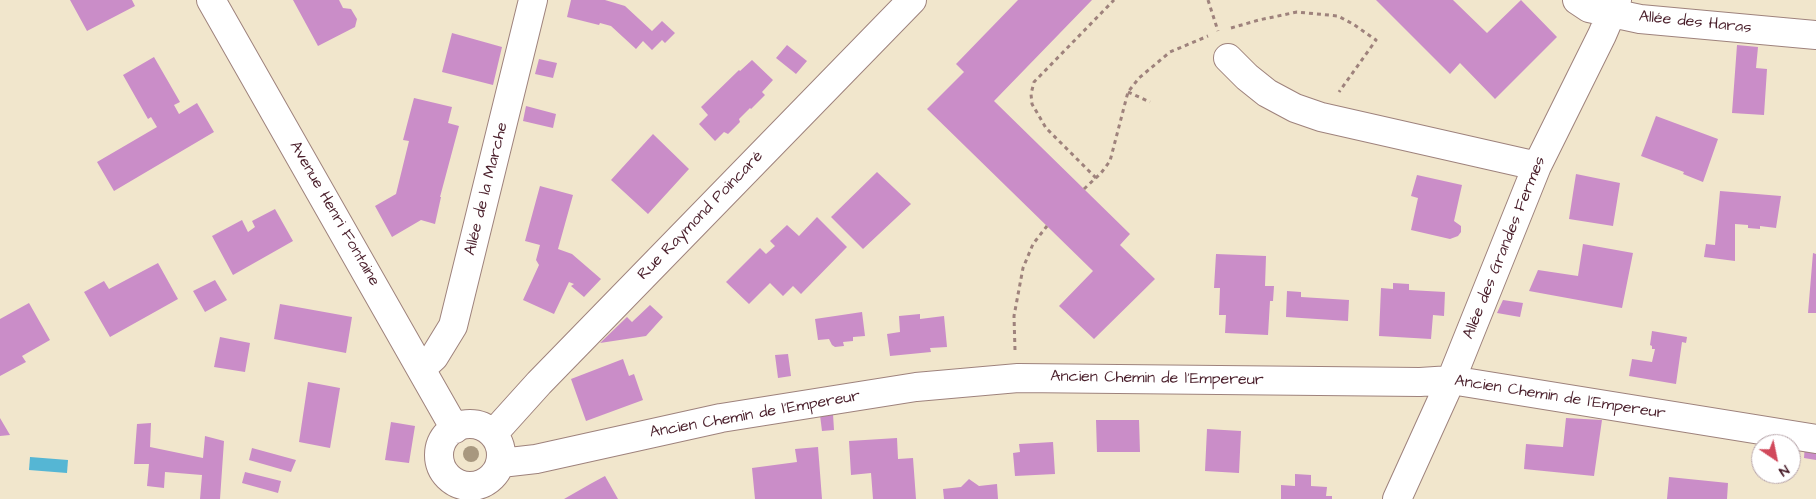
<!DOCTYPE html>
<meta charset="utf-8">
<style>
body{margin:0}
#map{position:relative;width:1816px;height:499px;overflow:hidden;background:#f1e6cc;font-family:"Architects Daughter",sans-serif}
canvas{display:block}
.north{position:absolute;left:1751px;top:434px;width:50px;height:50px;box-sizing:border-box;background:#fff;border:1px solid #b7a5aa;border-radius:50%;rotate:146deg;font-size:14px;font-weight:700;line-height:20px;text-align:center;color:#4a1f2b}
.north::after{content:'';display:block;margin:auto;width:18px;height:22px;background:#d1495b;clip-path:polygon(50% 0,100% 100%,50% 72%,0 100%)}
</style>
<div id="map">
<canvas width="1816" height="499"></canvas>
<div class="north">N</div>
</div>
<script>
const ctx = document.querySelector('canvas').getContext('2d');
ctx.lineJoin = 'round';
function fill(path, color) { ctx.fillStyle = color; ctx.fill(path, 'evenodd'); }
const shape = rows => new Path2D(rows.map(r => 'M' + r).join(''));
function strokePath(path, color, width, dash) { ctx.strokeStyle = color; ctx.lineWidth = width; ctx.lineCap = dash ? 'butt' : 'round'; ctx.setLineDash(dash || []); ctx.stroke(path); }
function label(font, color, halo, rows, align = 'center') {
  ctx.font = font + ' "Architects Daughter",sans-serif'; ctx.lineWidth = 4.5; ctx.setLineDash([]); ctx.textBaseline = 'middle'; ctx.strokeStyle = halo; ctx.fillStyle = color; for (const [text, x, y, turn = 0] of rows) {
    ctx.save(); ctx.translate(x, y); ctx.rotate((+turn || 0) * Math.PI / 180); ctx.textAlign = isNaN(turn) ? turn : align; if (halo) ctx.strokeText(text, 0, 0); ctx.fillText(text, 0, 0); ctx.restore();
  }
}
fill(shape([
 [30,457,68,460,67,473,29,470]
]), '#55b6d4');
fill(shape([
 [70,0,132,0,135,6,87,31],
 [293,0,339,0,343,8,351,9,357,19,355,27,318,46],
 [571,0,605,0,625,6,652,31,662,21,675,33,665,43,662,40,652,50,643,41,636,49,611,26,600,23,599,25,567,17],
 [1018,0,1092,0,994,101,1130,234,1120,245,1155,279,1094,339,1059,306,1093,271,927,109,964,72,956,64],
 [1376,0,1453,0,1487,33,1521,0,1557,37,1495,99,1460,63,1450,74],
 [452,33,502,47,493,85,442,72],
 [787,45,807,61,796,74,776,58],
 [1737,45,1758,47,1756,68,1767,69,1764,115,1732,113],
 [154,57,180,102,174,105,179,114,197,103,214,132,114,191,97,162,157,127,151,117,148,119,123,75],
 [539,59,557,63,553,78,535,74],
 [752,60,773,80,762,92,765,95,751,109,750,108,739,119,740,122,728,134,724,132,715,141,699,124,708,115,701,107,739,70,740,71],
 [414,98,452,107,448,123,459,126,440,197,441,197,435,224,421,220,392,237,375,206,396,194,409,141,403,140],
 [526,106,556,114,553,128,523,121],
 [1656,116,1718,139,1703,182,1683,174,1684,172,1641,156],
 [653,134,689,169,648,214,611,180],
 [877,172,911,204,863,249,831,217],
 [1576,174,1620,183,1613,226,1569,219],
 [1417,175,1462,185,1454,221,1461,226,1461,232,1458,236,1450,239,1411,230,1418,198,1411,196],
 [540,186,573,195,558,249,572,254,601,279,584,297,571,286,574,284,569,282,554,314,523,300,539,265,536,260,540,245,525,241],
 [1720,191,1781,196,1776,228,1760,226,1760,229,1748,228,1748,225,1735,224,1735,261,1704,257,1706,244,1715,245],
 [275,209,293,241,233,275,212,236,242,220,248,232,255,227,252,221],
 [817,217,847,247,801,294,793,286,783,296,770,283,749,304,726,282,760,248,766,254,775,246,770,241,787,225,799,236],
 [1583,244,1633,253,1622,308,1529,291,1538,270,1578,276],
 [1813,253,1816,254,1816,313,1808,313],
 [1216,254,1266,256,1265,286,1274,286,1273,301,1270,301,1268,335,1225,333,1226,315,1219,315,1220,288,1214,288],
 [158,263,178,299,110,337,84,292,104,281,109,289],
 [215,280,227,300,205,312,193,291],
 [1393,283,1409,284,1409,290,1445,292,1444,316,1433,315,1431,339,1379,336,1381,288,1393,289],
 [1287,291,1301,292,1301,297,1349,300,1348,321,1286,317],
 [1503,300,1523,303,1520,317,1497,313],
 [29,303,50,340,22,356,26,362,0,376,0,319],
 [280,304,352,317,346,353,274,339],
 [650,305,663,317,646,336,600,343,627,317,632,322],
 [862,312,865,336,853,337,853,341,843,342,844,346,835,347,832,345,829,339,818,340,815,319],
 [920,314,920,319,944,316,947,347,930,348,931,352,890,356,887,334,900,332,899,316],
 [1652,331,1687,337,1686,343,1682,342,1676,384,1629,376,1632,359,1652,362,1655,349,1652,349,1652,346,1650,345],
 [220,337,250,343,245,372,214,367],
 [788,354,791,376,778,378,775,355],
 [623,359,629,376,634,374,643,400,586,421,571,379],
 [308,382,340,388,330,448,299,442],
 [833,414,834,430,822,431,820,415],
 [0,418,10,435,0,436],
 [1566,418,1602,420,1594,476,1524,469,1526,444,1563,447],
 [1096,420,1139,420,1140,452,1097,452],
 [391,422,415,426,409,463,385,460],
 [151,423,150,447,203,458,205,436,224,441,220,499,200,499,202,475,165,472,164,488,147,486,149,464,134,464,137,424],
 [1207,429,1241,431,1239,473,1205,471],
 [897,438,898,459,913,458,916,499,873,499,871,473,851,475,849,441],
 [1053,442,1055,474,1015,476,1013,453,1020,452,1019,444],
 [1805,444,1816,446,1816,460,1804,458],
 [818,447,822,499,755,499,752,468,797,462,795,449],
 [252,448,296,460,291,472,249,460],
 [245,472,281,481,278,493,242,483],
 [1295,474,1311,475,1311,486,1327,487,1326,496,1332,496,1332,499,1281,499,1281,485,1295,486],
 [605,476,618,499,564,499,592,483],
 [1669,477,1728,483,1727,499,1667,499],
 [969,479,979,486,997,484,998,499,944,499,943,489,961,487]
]), '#ca8dc8');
const minor = shape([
 [211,0,455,429],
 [1577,0,1589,8,1640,19,1816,35],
 [1228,58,1247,77,1267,93,1295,108,1321,117,1537,166],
 [422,368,434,357,453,326,533,0],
 '439 455a31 31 0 1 1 62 0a31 31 0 1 1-62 0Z',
 [493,434,539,383,912,0],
 [501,463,536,459,721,418,916,387,1018,378,1420,382,1451,380,1816,439],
 [1397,499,1451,380,1537,166,1602,35,1617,0]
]);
strokePath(minor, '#9e827c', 30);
strokePath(shape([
 [1208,0,1218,31],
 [1231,28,1259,20,1297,12,1338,16,1353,24,1376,40,1339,92],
 [1128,92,1150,102],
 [1096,178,1046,128,1032,104,1031,94,1034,82,1114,0],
 [1084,189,1101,173,1110,161,1128,92,1139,78,1170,52,1208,36],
 [1015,350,1014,316,1023,268,1033,244,1047,226]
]), '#9e827c', 3, [4, 4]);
strokePath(minor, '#fff', 28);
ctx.fillStyle = '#a8987f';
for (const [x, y] of [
 [471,454]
]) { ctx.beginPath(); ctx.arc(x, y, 8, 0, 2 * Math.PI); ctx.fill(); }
label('16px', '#4a1f2b', '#fff', [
 ["Allée des Haras",1695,23,6],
 ["Allée de la Marche",487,189,-76],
 ["Avenue Henri Fontaine",334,214,60],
 ["Rue Raymond Poincaré",701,216,-46],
 ["Allée des Grandes Fermes",1505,248,-68],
 ["Ancien Chemin de l'Empereur",1157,379,1],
 ["Ancien Chemin de l'Empereur",1560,398,9],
 ["Ancien Chemin de l'Empereur",755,415,-10]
]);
</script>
